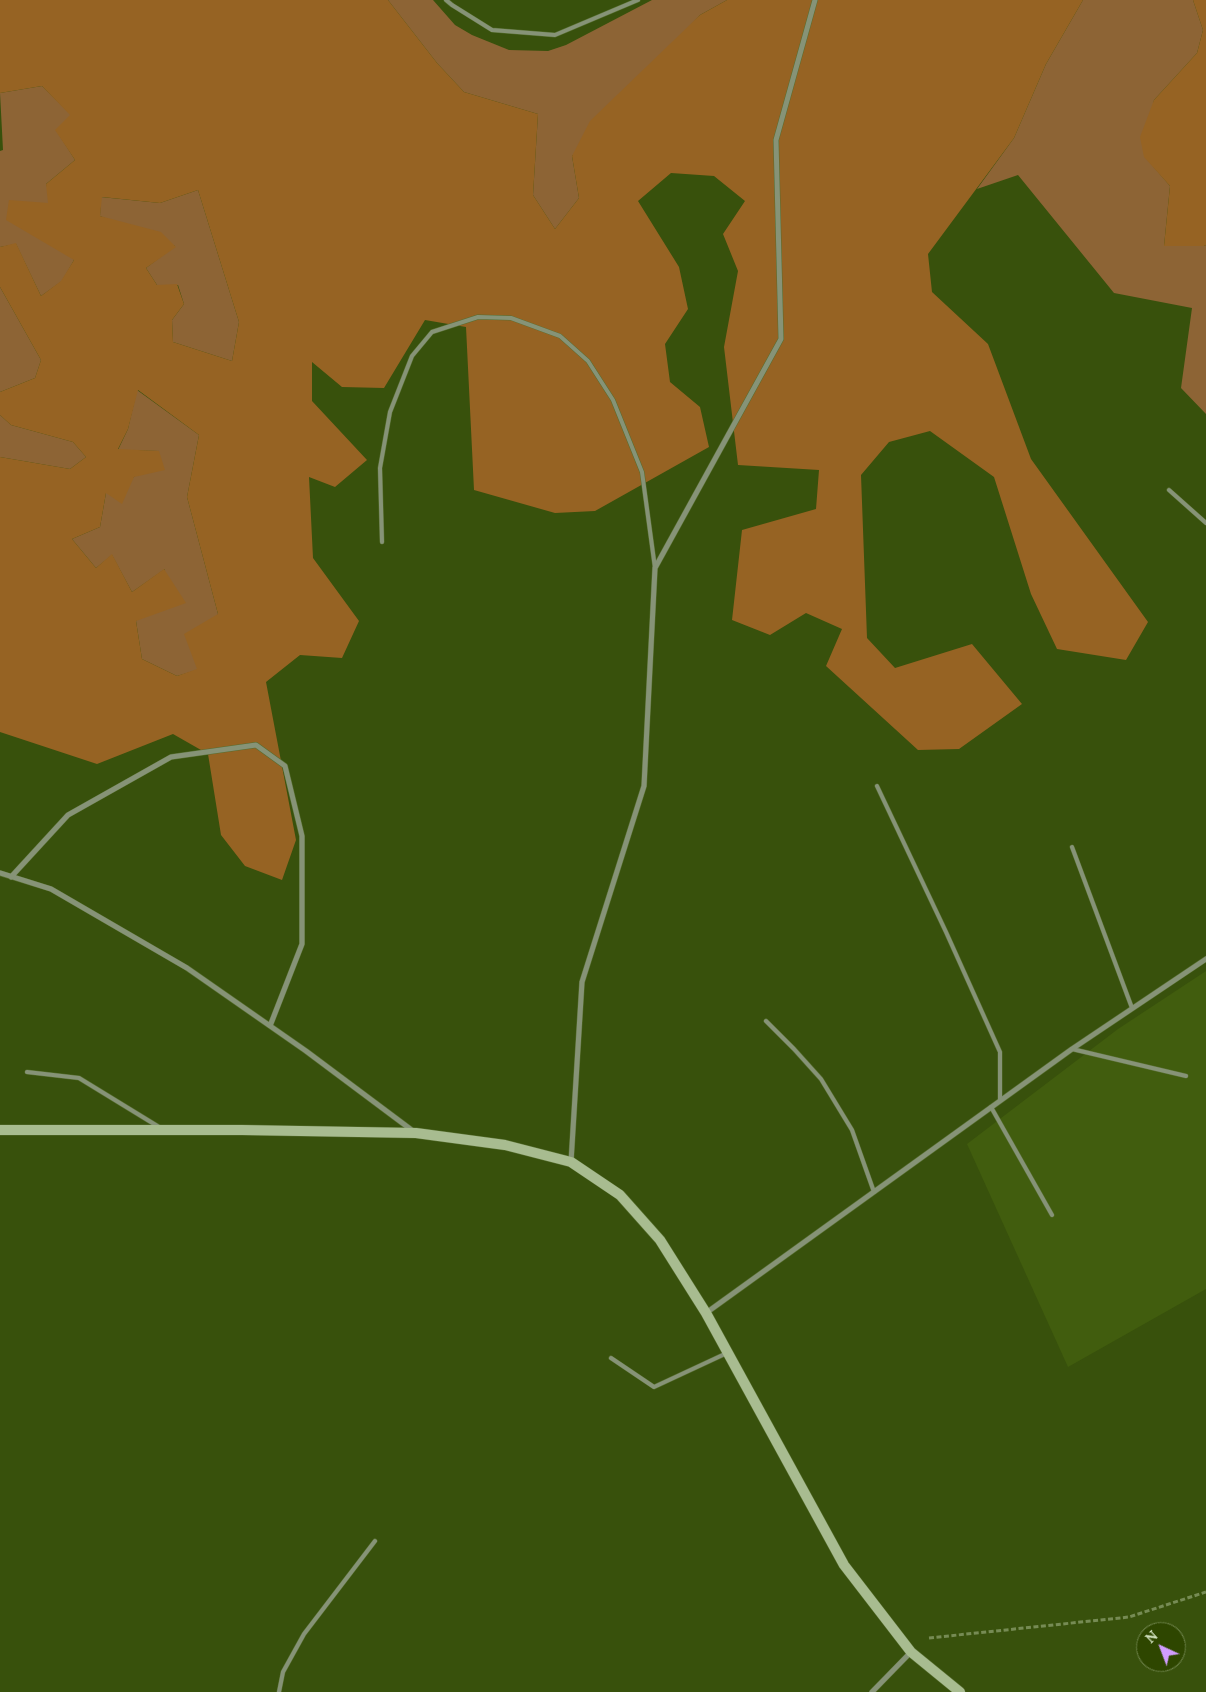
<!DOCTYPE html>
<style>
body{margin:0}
#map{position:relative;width:1206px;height:1692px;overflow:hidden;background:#38510c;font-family:Lora,serif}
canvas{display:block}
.north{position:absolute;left:1136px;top:1622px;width:50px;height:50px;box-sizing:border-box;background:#2e4600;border:1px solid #70854d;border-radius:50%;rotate:317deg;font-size:14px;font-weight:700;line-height:20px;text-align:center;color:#d3e3c1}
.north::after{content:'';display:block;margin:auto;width:18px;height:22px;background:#d19dfe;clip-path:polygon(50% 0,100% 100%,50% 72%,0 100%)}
</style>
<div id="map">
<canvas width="1206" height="1692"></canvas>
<div class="north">N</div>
</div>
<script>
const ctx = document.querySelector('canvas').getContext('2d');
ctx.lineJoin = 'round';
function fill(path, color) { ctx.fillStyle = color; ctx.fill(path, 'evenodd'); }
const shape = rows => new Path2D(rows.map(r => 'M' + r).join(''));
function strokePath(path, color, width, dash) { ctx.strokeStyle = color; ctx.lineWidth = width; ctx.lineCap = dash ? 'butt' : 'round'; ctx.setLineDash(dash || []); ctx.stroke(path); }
fill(shape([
 [1206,971,1206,1289,1068,1367,967,1144,1118,1029]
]), '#415d0e');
fill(shape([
 [388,0,433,0,455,25,472,35,509,50,548,51,566,45,652,0,727,0,700,15,572,156,579,198,555,229,533,195,538,114,464,92,437,63],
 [1083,0,1193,0,1203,30,1197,53,1154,100,1145,157,1170,186,1164,246,1204,246,1206,245,1206,414,1181,388,1192,308,1114,293,1018,175,977,189,1014,138,1046,64],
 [42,86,71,115,56,130,75,160,46,184,74,260,62,281,41,296,16,244,0,247,0,151,3,150,0,93],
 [198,190,239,322,232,361,173,342,172,320,184,304,178,285,157,285,146,268,175,246,100,216,101,197,160,203],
 [0,287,41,360,35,378,0,392],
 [137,390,199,435,187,497,218,614,197,670,177,676,142,659,136,621,165,569,132,592,112,555,96,568,72,539,100,527,106,493,134,477,159,451,118,450,128,429],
 [0,415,11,425,73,442,86,457,70,469,0,457]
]), '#8d6435');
fill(shape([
 [0,0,388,0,437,63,464,92,538,114,533,195,555,229,579,198,572,156,590,121,700,15,727,0,1083,0,1046,64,1014,138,928,254,932,292,988,344,1031,459,1148,622,1126,660,1057,649,1031,594,994,477,930,431,889,442,861,475,867,638,895,668,972,644,1022,704,959,749,918,750,826,666,842,629,806,613,770,635,732,620,742,530,816,509,819,470,738,465,724,347,738,271,723,234,745,201,714,176,671,173,638,201,679,267,688,309,665,344,670,382,700,407,709,447,595,511,555,513,474,490,466,327,425,320,384,388,342,387,312,362,312,401,367,460,335,487,309,477,313,558,359,621,342,658,300,655,266,682,296,840,282,880,245,866,221,835,208,754,173,734,97,764,0,732,0,457,70,469,86,457,73,442,11,425,0,415,0,392,35,378,41,360,0,287,0,247,16,243,41,296,61,281,74,260,6,220,9,200,48,203,46,184,75,160,55,130,70,115,42,86,0,93],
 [198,190,239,322,232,361,173,342,172,320,184,304,177,284,157,285,146,268,176,247,161,232,100,216,102,197,160,203],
 [138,390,199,435,187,497,218,614,184,634,197,669,177,676,142,659,136,621,186,603,164,569,132,592,112,554,96,568,72,539,100,527,106,493,122,504,134,477,165,470,159,451,118,449,128,429],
 [1193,0,1206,0,1206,245,1204,246,1164,246,1170,186,1144,157,1140,137,1154,100,1197,53,1203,30]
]), '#966323');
const service = shape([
 [446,0,452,5,492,30,555,35,638,0],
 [1169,490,1206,523],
 [382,542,380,468,390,412,412,356,432,332,478,317,511,318,560,336,588,361,613,400,642,472,655,568],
 [877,786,946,932,1000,1052,1000,1100],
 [1072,847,1132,1008],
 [766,1021,794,1049,821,1079,852,1130,874,1192],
 [1072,1049,1186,1076],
 [27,1072,79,1078,159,1127],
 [991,1107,1052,1215],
 [611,1358,654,1387,727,1353],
 [279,1692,283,1672,304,1634,375,1541]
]);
const minor = shape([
 [0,873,51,889,187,968,306,1051,413,1131],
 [11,877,68,815,171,757,256,745,285,766,302,836,302,944,270,1026],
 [571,1162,582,982,644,786,655,568,781,339,776,140,815,0],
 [706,1313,1072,1049,1206,959],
 [872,1692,911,1652]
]);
const secondary = shape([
 [0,1130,242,1130,416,1133,505,1145,571,1162,620,1195,660,1240,706,1313,844,1565,911,1652,960,1692]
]);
strokePath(service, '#576e30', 5);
strokePath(minor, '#576e30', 6);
strokePath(secondary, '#576e30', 11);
strokePath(shape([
 [929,1638,1129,1617,1206,1592]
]), '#768b54', 3, [5, 2.5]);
strokePath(service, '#869377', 4);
strokePath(minor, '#869377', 5);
strokePath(secondary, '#a8bc90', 10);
</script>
